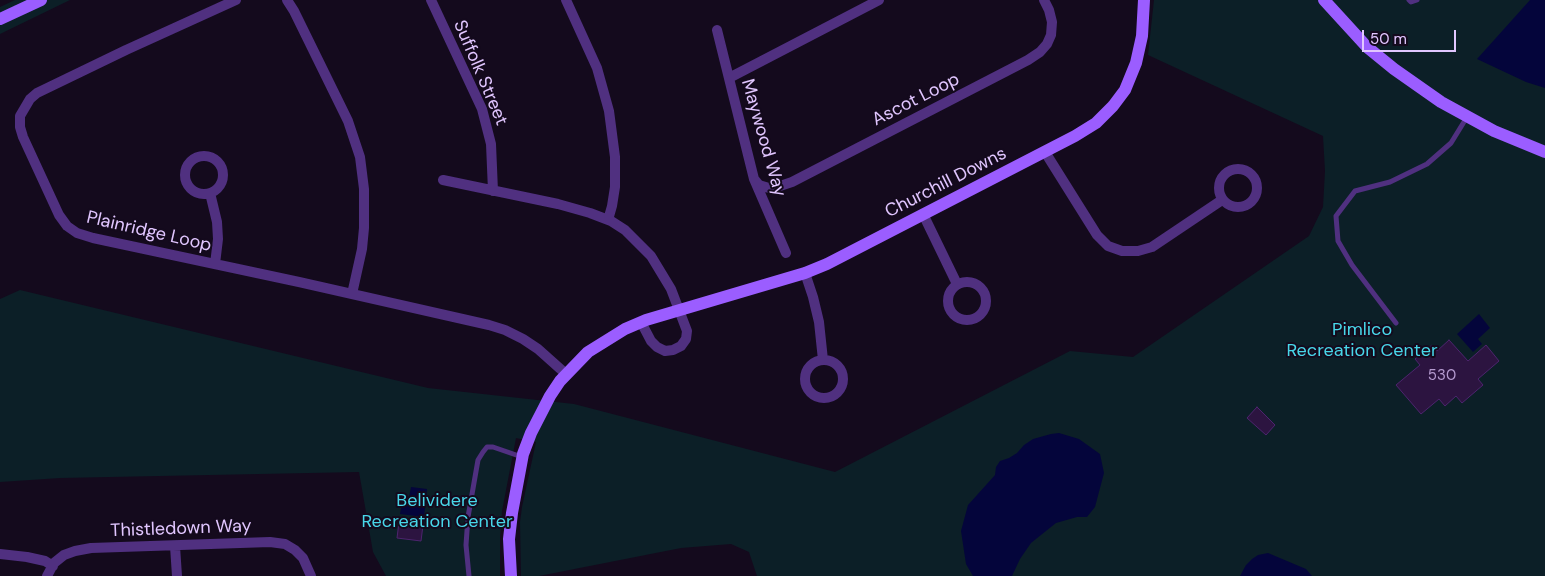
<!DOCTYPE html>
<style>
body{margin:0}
#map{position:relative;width:1545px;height:576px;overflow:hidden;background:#140a1d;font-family:"DM Sans",sans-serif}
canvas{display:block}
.scale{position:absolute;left:1362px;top:30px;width:94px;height:22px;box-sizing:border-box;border:2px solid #e1c6ff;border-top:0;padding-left:6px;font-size:15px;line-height:18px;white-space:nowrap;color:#e1c6ff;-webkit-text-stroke:4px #140a1d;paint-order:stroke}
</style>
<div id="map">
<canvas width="1545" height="576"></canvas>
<div class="scale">50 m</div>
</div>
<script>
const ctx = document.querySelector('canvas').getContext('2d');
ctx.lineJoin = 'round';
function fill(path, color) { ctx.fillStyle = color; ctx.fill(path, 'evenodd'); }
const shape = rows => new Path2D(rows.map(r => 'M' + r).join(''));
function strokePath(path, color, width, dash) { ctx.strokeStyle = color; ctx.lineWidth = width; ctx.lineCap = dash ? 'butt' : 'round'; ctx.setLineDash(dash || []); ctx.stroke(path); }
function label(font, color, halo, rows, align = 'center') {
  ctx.font = font + ' "DM Sans",sans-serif'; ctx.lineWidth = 4; ctx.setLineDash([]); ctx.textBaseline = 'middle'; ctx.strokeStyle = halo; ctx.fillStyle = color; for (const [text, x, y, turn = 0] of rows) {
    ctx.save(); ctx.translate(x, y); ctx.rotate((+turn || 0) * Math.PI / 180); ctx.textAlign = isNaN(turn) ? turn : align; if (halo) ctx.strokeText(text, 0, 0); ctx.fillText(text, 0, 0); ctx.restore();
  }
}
fill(shape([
 [15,0,70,0,0,34,0,7],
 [1154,0,1545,0,1545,576,757,576,749,552,731,544,681,548,539,576,521,576,520,522,522,507,536,442,516,438,502,511,500,539,500,576,386,576,373,552,359,472,60,478,0,482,0,299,20,290,428,388,574,404,835,472,1070,351,1133,357,1309,236,1323,207,1325,171,1323,136,1148,55]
]), '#0c1f27');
fill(shape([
 [1530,0,1545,0,1545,88,1526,82,1477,59],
 [1479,314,1490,328,1478,339,1482,344,1473,352,1457,334],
 [1059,433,1079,439,1100,454,1104,473,1095,507,1087,517,1077,517,1056,523,1031,543,1020,559,1012,576,973,576,966,564,961,531,968,505,995,475,996,467,1000,461,1009,458,1017,453,1024,445,1033,439,1051,434],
 [411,487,427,489,424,517,400,514,402,503,408,503],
 [1268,553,1306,569,1312,576,1240,576,1246,565,1252,559,1258,555]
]), '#04053b');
const building = shape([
 [1449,340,1468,361,1486,345,1499,361,1478,379,1483,385,1462,403,1456,396,1445,406,1439,399,1421,414,1396,385,1420,365,1415,359,1432,345,1437,351,1449,340],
 [1257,407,1275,425,1266,435,1247,418,1257,407],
 [399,522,423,525,421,541,397,538,399,522]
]);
fill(building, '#2c1440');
strokePath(building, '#4d246e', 1);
strokePath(shape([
 [1409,0,1411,2,1417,0],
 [1396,323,1352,265,1338,241,1336,216,1355,191,1390,182,1427,164,1451,143,1467,117],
 [469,576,466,545,468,517,478,460,483,452,487,447,493,447,522,457]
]), '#503080', 5);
strokePath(shape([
 [236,0,126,50,37,93,30,99,20,116,20,127,23,137,59,215,67,226,77,233,93,238,299,282,489,325,505,330,523,339,538,349,566,374],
 [287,0,294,11,348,121,360,157,364,189,364,228,362,249,352,294],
 [431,0,482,109,491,144,493,191],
 [566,0,597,68,609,111,615,157,615,187,612,206,608,220],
 [717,30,754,179,786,253],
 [729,78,879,0],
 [1045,152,1097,235,1108,246,1122,251,1138,251,1152,247,1222,200],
 '185 175a19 19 0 1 1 38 0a19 19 0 1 1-38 0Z',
 '1219 188a19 19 0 1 1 38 0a19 19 0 1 1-38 0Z',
 [754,179,759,185,769,188,780,186,792,182,1028,60,1040,52,1047,44,1051,35,1052,22,1049,10,1044,0],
 [443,180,558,204,590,213,611,221,625,230,651,256,671,289,687,331,686,339,681,346,673,350,665,351,657,347,651,341,641,322],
 [210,193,217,222,218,239,215,264],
 [923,214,957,284],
 [805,273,813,297,819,322,823,360],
 '948 301a19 19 0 1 1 38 0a19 19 0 1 1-38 0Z',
 '805 379a19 19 0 1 1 38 0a19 19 0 1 1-38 0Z',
 [175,546,177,576],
 [0,554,27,557,45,561,53,566],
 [47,576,54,563,64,555,75,551,91,548,270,542,285,544,295,550,303,558,311,576]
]), '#503080', 10);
strokePath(shape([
 [1324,0,1367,47,1394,69,1441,102,1494,131,1545,152],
 [0,19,41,0],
 [511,576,509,539,512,513,523,454,531,433,550,396,560,381,588,352,625,329,646,320,805,273,827,264,1075,136,1096,123,1113,106,1125,90,1136,63,1142,36,1144,0]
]), '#9b5dff', 12);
label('15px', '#b49acf', null, [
 ["530",1442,376]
]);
label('18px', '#e1c6ff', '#140a1d', [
 ["Suffolk Street",480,73,67],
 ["Ascot Loop",916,100,-27],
 ["Maywood Way",763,138,74],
 ["Churchill Downs",946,183,-27],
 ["Plainridge Loop",149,232,13],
 ["Thistledown Way",181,529,-2]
]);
label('18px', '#48d7e9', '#140a1d', [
 ["Pimlico",1362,330],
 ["Recreation Center",1362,351],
 ["Belividere",437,501],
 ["Recreation Center",437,522]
]);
</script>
